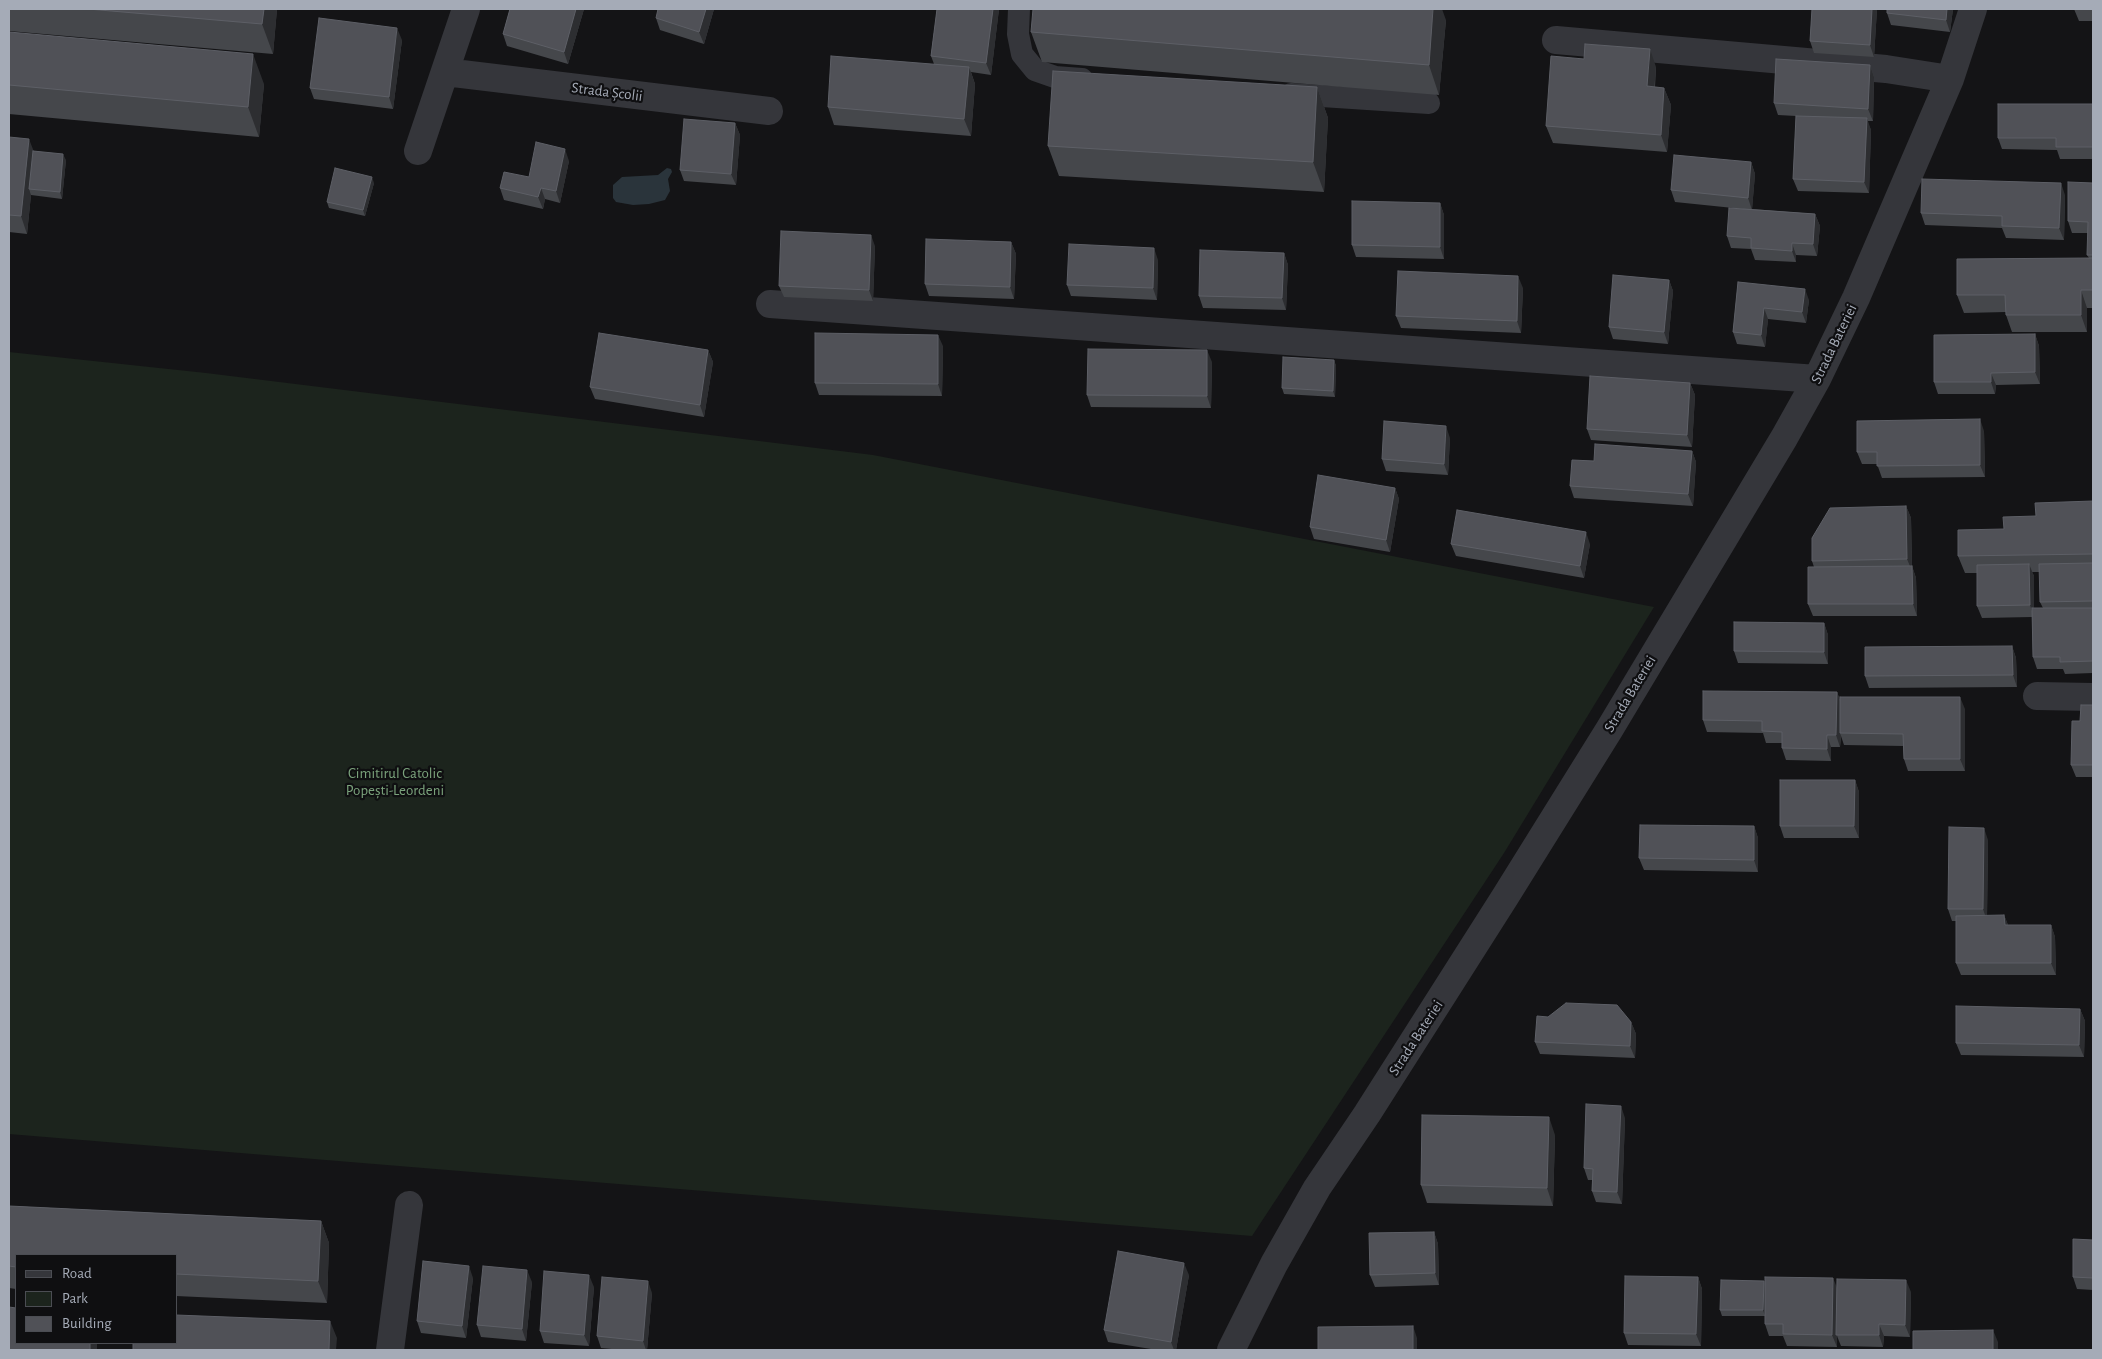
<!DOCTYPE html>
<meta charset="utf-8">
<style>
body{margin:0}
#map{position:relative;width:2102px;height:1359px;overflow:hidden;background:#141416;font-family:"Alegreya Sans",sans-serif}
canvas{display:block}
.frame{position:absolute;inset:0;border:10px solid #a5abb7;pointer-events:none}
.legend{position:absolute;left:15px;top:1254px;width:162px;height:90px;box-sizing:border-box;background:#0f0f11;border:1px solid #4b4d53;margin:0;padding:6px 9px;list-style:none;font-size:15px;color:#a5abb7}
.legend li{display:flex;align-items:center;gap:10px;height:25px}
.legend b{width:25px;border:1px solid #4b4d53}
</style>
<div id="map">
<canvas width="2102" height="1359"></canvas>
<div class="frame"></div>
<ul class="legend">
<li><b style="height:6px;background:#35363b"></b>Road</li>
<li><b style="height:14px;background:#1c241d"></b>Park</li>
<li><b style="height:14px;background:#505157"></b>Building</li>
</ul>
</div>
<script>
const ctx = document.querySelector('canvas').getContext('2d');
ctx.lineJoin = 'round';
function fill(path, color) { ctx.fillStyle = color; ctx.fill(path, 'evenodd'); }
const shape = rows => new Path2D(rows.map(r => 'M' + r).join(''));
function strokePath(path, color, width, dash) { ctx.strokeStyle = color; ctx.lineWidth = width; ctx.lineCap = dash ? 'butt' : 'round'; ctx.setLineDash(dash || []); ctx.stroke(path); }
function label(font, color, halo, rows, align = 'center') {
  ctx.font = font + ' "Alegreya Sans",sans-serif'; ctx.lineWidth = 4.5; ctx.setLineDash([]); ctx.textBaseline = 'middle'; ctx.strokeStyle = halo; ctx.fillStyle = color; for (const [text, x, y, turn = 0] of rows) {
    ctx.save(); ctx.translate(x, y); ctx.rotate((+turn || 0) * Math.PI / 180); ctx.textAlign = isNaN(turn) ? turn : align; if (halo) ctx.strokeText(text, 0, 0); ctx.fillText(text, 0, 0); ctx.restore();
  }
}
fill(shape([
 [9,352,206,373,873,455,1654,607,1504,853,1252,1236,9,1134]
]), '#1c241d');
fill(shape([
 [667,168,671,169,672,172,668,179,670,191,665,200,649,204,633,205,616,202,613,198,613,185,622,177,658,175]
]), '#2a343b');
strokePath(shape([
 [1019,9,1018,34,1022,54,1035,70,1055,77,1082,79],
 [1291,94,1429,103]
]), '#35363b', 22);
strokePath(shape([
 [1556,40,1886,69,1950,79],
 [445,72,769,111],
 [418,151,466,9],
 [770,304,1817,379],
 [2037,696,2093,697],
 [390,1350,409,1205],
 [1231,1350,1274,1264,1317,1188,1367,1114,1505,897,1609,730,1784,438,1817,379,1856,298,1950,79,1973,9]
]), '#35363b', 28);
fill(shape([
 [9,9,277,9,273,54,9,31],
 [510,9,584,9,568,64,507,46,503,34],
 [714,9,704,44,660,30,656,18],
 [937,9,999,9,991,75,971,72,975,84,971,136,834,125,828,107,934,64,931,56],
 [1812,9,1877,9,1874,57,1814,53,1810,41],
 [1887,9,1953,9,1950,32,1891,25,1887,13],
 [2074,9,2093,9,2093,21,2079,21],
 [1446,20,1439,95,1042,62,1031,32],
 [9,32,264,84,259,137,9,114],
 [402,40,393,109,314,99,310,88],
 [1870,65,1874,77,1873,121,1867,121,1871,130,1869,193,1798,191,1793,179,1796,116,1778,115,1774,103],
 [1656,67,1655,87,1664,88,1671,105,1667,152,1553,143,1546,126],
 [1317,87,1328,118,1324,192,1059,176,1048,146],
 [2093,104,2093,159,2060,159,2057,150,2002,149,1998,138],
 [735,123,740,135,736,185,684,181,680,170],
 [9,137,33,151,66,160,62,199,31,195,27,234,9,232],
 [569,161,560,203,545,199,543,209,504,200,500,188],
 [1751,162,1755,174,1752,209,1815,214,1820,226,1817,256,1796,255,1796,262,1755,260,1751,249,1731,248,1727,236,1743,209,1675,202,1671,190],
 [374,183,365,216,329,208,327,202],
 [2093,183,2093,308,2087,308,2087,332,2012,332,2006,315,2006,312,1964,313,1957,295,2089,258,2087,255,2088,233,2072,233,2068,221],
 [2065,195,2064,240,2006,238,2002,228,1925,225,1921,213],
 [1440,203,1444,215,1444,259,1356,257,1352,245],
 [1011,242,1016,254,1014,299,929,296,925,284],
 [875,246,873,301,784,297,779,286],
 [1284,253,1288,265,1286,310,1203,308,1199,296],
 [1158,260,1157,300,1071,296,1067,285],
 [1669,280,1673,291,1668,344,1613,339,1609,327],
 [1738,282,1809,300,1806,323,1768,319,1765,347,1737,344,1733,332],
 [1523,288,1521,333,1401,328,1396,316],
 [2035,334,2039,346,2040,384,1996,385,1995,394,1938,394,1934,382],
 [943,346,942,396,819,395,815,383],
 [708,350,713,362,704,417,595,399,590,387],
 [1334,360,1336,366,1335,397,1284,394,1282,388],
 [1212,362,1211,408,1091,407,1087,395],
 [1690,383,1695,395,1692,447,1591,440,1587,429],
 [1984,431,1985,477,1882,478,1877,464,1862,464,1857,452],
 [1450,438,1448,475,1386,471,1382,459],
 [1692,451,1696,462,1693,506,1574,498,1570,486,1594,461],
 [1395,488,1399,499,1390,552,1314,539,1310,527],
 [2093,501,2093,673,2065,674,2063,669,2037,669,2033,657,2032,617,1982,618,1977,606,1977,573,1965,573,1958,556,2004,529,2036,516],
 [2032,572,2040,572,2040,602,2043,608,2034,608,2034,576],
 [1906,506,1911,518,1912,566,1916,578,1917,616,1813,616,1808,604,1814,567,1812,561],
 [1451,544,1590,544,1584,578,1456,556],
 [1824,623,1828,635,1828,664,1738,663,1734,651],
 [2012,646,2016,658,2017,687,1869,688,1865,676],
 [1837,692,1840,700,1965,709,1965,771,1908,771,1904,759,1903,746,1844,745,1841,736,1840,747,1831,747,1831,761,1786,760,1782,748,1782,743,1766,743,1763,733,1707,732,1703,720],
 [2093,705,2093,777,2076,777,2071,765,2080,721],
 [1855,780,1859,792,1859,838,1784,838,1780,826],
 [1754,826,1758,838,1758,872,1644,870,1639,858],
 [1988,840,1987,916,2004,915,2008,925,2051,925,2055,937,2056,975,1961,975,1956,963,1956,921,1952,921,1948,909],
 [2080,1009,2085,1021,2084,1057,1961,1055,1956,1043],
 [1548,1017,1631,1022,1636,1034,1635,1058,1540,1054,1535,1042],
 [1625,1118,1622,1204,1596,1202,1592,1191,1592,1180,1588,1180,1584,1168],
 [1555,1135,1553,1206,1427,1203,1421,1185],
 [9,1206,321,1221,329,1243,327,1303,176,1296,176,1255,16,1255,16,1289,9,1288],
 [1434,1232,1438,1244,1439,1285,1375,1287,1370,1275],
 [2093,1236,2093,1290,2077,1289,2073,1277,2093,1240],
 [1189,1275,1176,1350,1157,1350,1108,1342,1104,1330],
 [1698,1277,1702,1289,1701,1346,1628,1345,1624,1333],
 [473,1278,466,1338,421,1333,417,1321],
 [1764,1281,1765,1286,1837,1288,1911,1292,1910,1337,1884,1336,1883,1347,1841,1346,1837,1336,1837,1347,1787,1346,1783,1336,1769,1336,1765,1324,1765,1316,1722,1316,1720,1310],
 [532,1282,526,1341,481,1337,477,1325],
 [594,1287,589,1346,544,1343,540,1331],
 [652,1293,647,1350,622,1350,601,1348,597,1336]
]), '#45474b');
fill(shape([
 [264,9,277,9,273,54,262,24],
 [576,9,584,9,568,64,564,52],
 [706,9,714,9,704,44,699,32],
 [993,9,999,9,991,75,986,63],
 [1433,9,1442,9,1446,20,1439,95,1429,65],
 [1872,9,1877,9,1874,57,1870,45],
 [1947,9,1953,9,1950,32,1946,20],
 [397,28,402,40,393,109,389,97],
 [1650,49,1656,67,1653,104,1647,86],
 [253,54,264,84,259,137,248,107],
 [1870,65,1874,77,1873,121,1868,109],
 [969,67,975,84,971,136,964,119],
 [1317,87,1328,118,1324,192,1313,162],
 [1664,88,1671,105,1667,152,1661,135],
 [1867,118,1871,130,1869,193,1864,182],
 [735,123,740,135,736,185,731,174],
 [29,139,36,157,29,189,31,195,27,234,21,216],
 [565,149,569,161,560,203,556,191],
 [63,154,66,160,62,199,60,192],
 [1751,162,1755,174,1752,210,1748,198],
 [372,177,374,183,365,216,363,210],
 [2061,183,2065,195,2064,240,2059,228],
 [541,188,545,199,543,209,538,197],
 [1440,203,1444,215,1444,259,1440,247],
 [1815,214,1820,226,1817,256,1813,244],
 [871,235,875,246,873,301,869,290],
 [1011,242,1016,254,1014,299,1010,287],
 [1792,243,1796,255,1796,262,1792,251],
 [1154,248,1158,260,1157,300,1153,288],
 [1284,253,1288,265,1286,310,1282,298],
 [1518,276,1523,288,1521,333,1517,321],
 [1669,280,1673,291,1668,344,1664,332],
 [1805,289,1809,300,1806,323,1802,312],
 [2081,290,2087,308,2087,332,2081,315],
 [1764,308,1768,319,1765,347,1761,335],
 [2035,334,2039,346,2040,384,2035,372],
 [938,335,943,346,942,396,938,384],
 [708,350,713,362,704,417,700,405],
 [1207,350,1212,362,1211,408,1207,396],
 [1334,360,1336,366,1335,397,1333,391],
 [1991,373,1996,385,1995,394,1991,382],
 [1690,383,1695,395,1692,447,1687,435],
 [1980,419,1984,431,1985,477,1980,465],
 [1446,426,1450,438,1448,475,1444,464],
 [1692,451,1696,462,1693,506,1688,494],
 [1395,488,1399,499,1390,552,1386,540],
 [1906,506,1911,518,1912,571,1907,559],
 [1586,532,1590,544,1584,578,1580,566],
 [2029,564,2034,576,2034,617,2030,605],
 [1912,566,1916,578,1917,616,1913,604],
 [1824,623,1828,635,1828,664,1824,652],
 [2012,646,2016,658,2017,687,2013,675],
 [1837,692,1841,704,1840,733,1841,736,1840,747,1836,735],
 [1960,697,1965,709,1965,771,1960,759],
 [1827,735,1831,747,1831,761,1827,749],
 [1855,780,1859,792,1859,838,1854,826],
 [1754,826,1758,838,1758,872,1754,860],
 [1984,828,1988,840,1987,921,1983,909],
 [2004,915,2009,927,2005,925],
 [2051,925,2055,937,2056,975,2051,963],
 [2080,1009,2085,1021,2084,1057,2079,1045],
 [1631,1022,1636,1034,1635,1058,1630,1046],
 [1621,1106,1625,1118,1622,1204,1617,1192],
 [1549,1117,1555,1135,1553,1206,1547,1188],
 [321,1221,329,1243,327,1303,318,1281],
 [1434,1232,1438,1244,1439,1285,1435,1273],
 [1184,1263,1189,1275,1176,1350,1174,1350,1171,1342],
 [469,1266,473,1278,466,1338,462,1326],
 [527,1270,532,1282,526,1341,522,1329],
 [589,1275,594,1287,589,1346,584,1335],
 [1698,1277,1702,1289,1701,1346,1696,1334],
 [1833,1278,1838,1290,1837,1347,1832,1335],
 [1906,1280,1911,1292,1910,1337,1905,1325],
 [648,1281,652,1293,647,1350,646,1350,643,1341],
 [1764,1281,1766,1287,1765,1316,1763,1310],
 [330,1321,337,1338,336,1350,329,1350],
 [1879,1324,1884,1336,1883,1347,1879,1335],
 [1413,1326,1417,1338,1417,1350,1413,1350],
 [1993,1330,1998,1342,1998,1350,1993,1350],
 [90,1343,97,1343,97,1350,90,1350]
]), '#2d2e31');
const building = shape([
 [88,9,264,9,262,24,88,9],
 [510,9,576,9,564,52,503,34,510,9],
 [658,9,706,9,699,32,656,18,658,9],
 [937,9,993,9,986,63,931,56,937,9],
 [1033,9,1433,9,1429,65,1031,32,1033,9],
 [1812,9,1872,9,1870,45,1810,41,1812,9],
 [1887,9,1947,9,1946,20,1887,13,1887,9],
 [319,18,397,28,389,97,310,88,319,18],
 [9,32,253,54,248,107,9,85,9,32],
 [1585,44,1650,49,1647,86,1664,88,1661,135,1546,126,1551,56,1584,59,1585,44],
 [831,56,969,67,964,119,828,107,831,56],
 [1776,59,1870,65,1868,109,1774,103,1776,59],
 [1053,71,1317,87,1313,162,1048,146,1053,71],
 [1998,104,2093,104,2093,147,2056,147,2056,138,1998,138,1998,104],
 [1796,116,1867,118,1864,182,1793,179,1796,116],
 [684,119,735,123,731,174,680,170,684,119],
 [9,137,29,139,21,216,9,215,9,137],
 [536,142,565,149,556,191,541,188,538,197,500,188,504,172,529,177,536,142],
 [33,151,63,154,60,192,29,189,33,151],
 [1674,155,1751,162,1748,198,1671,190,1674,155],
 [335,168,372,177,363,210,327,202,335,168],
 [1922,179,2061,183,2059,228,2002,226,2002,216,1921,213,1922,179],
 [2068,182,2093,183,2093,255,2087,255,2088,222,2068,221,2068,182],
 [1352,201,1440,203,1440,247,1352,245,1352,201],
 [1729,208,1815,214,1813,244,1792,243,1792,251,1751,248,1751,238,1727,236,1729,208],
 [781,231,871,235,869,290,779,286,781,231],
 [926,239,1011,242,1010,287,925,284,926,239],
 [1069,244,1154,248,1153,288,1067,285,1069,244],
 [1200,250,1284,253,1282,298,1199,296,1200,250],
 [2093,258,2093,290,2081,290,2081,315,2006,315,2005,295,1957,295,1957,259,2093,258],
 [1398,271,1518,276,1517,321,1396,316,1398,271],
 [1613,275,1669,280,1664,332,1609,327,1613,275],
 [1738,282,1805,289,1802,312,1764,308,1761,335,1733,332,1738,282],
 [599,333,708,350,700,405,590,387,599,333],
 [815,333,938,335,938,384,815,383,815,333],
 [2035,334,2035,372,1991,373,1991,382,1934,382,1934,335,2035,334],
 [1088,349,1207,350,1207,396,1087,395,1088,349],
 [1283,357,1334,360,1333,391,1282,388,1283,357],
 [1590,376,1690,383,1687,435,1587,429,1590,376],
 [1980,419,1980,465,1877,466,1877,452,1857,452,1857,421,1980,419],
 [1384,421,1446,426,1444,464,1382,459,1384,421],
 [1595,444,1692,451,1688,494,1570,486,1572,460,1594,461,1595,444],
 [1318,475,1395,488,1386,540,1310,527,1318,475],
 [2093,501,2093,554,1958,556,1958,530,2004,529,2003,517,2036,516,2035,503,2093,501],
 [1906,506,1907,559,1812,561,1812,538,1830,508,1906,506],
 [1457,510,1586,532,1580,566,1451,544,1457,510],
 [2093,563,2093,601,2040,602,2039,564,2093,563],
 [2029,564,2030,605,1977,606,1977,565,2029,564],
 [1912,566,1913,604,1808,604,1808,567,1912,566],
 [2032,608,2093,608,2093,661,2060,662,2060,657,2033,657,2032,608],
 [1734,622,1824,623,1824,652,1734,651,1734,622],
 [2012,646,2013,675,1865,676,1865,647,2012,646],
 [1703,691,1837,692,1836,735,1827,735,1827,749,1782,748,1782,732,1762,731,1762,721,1703,720,1703,691],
 [1840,697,1960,697,1960,759,1904,759,1903,734,1840,733,1840,697],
 [2081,705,2093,705,2093,765,2071,765,2072,721,2080,721,2081,705],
 [1780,780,1855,780,1854,826,1780,826,1780,780],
 [1640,825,1754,826,1754,860,1639,858,1640,825],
 [1949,827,1984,828,1983,909,1948,909,1949,827],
 [2004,915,2005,925,2051,925,2051,963,1956,963,1956,916,2004,915],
 [1566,1003,1617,1005,1631,1022,1630,1046,1535,1042,1537,1016,1548,1017,1566,1003],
 [1956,1006,2080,1009,2079,1045,1956,1043,1956,1006],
 [1586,1104,1621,1106,1617,1192,1592,1191,1593,1169,1584,1168,1586,1104],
 [1422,1115,1549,1117,1547,1188,1421,1185,1422,1115],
 [9,1206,321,1221,318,1281,176,1274,176,1255,16,1255,16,1267,9,1266,9,1206],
 [1434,1232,1435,1273,1370,1275,1369,1233,1434,1232],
 [2093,1236,2093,1278,2073,1277,2073,1239,2093,1240,2093,1236],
 [1118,1251,1184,1263,1171,1342,1104,1330,1118,1251],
 [423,1261,469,1266,462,1326,417,1321,423,1261],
 [483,1266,527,1270,522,1329,477,1325,483,1266],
 [544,1271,589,1275,584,1335,540,1331,544,1271],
 [1625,1276,1698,1277,1696,1334,1624,1333,1625,1276],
 [602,1277,648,1281,643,1341,597,1336,602,1277],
 [1765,1277,1833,1278,1832,1335,1783,1334,1783,1324,1765,1324,1765,1277],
 [1837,1279,1906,1280,1905,1325,1879,1324,1879,1335,1836,1335,1837,1279],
 [1721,1280,1764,1281,1763,1310,1720,1310,1721,1280],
 [9,1307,16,1308,16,1343,90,1343,90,1350,9,1350,9,1307],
 [176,1315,330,1321,329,1350,133,1350,133,1343,176,1343,176,1315],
 [1413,1326,1413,1350,1318,1350,1318,1327,1413,1326],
 [1993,1330,1993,1350,1913,1350,1913,1331,1993,1330]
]);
fill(building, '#505157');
strokePath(building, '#5d5f66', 1);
label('15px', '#a5abb7', '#0f0f11', [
 ["Strada Școlii",607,92,7],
 ["Strada Bateriei",1834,344,-64],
 ["Strada Bateriei",1630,694,-59],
 ["Strada Bateriei",1416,1038,-57]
]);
label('15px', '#7ba37c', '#0f0f11', [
 ["Cimitirul Catolic",395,773],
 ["Popești-Leordeni",395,790]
]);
</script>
